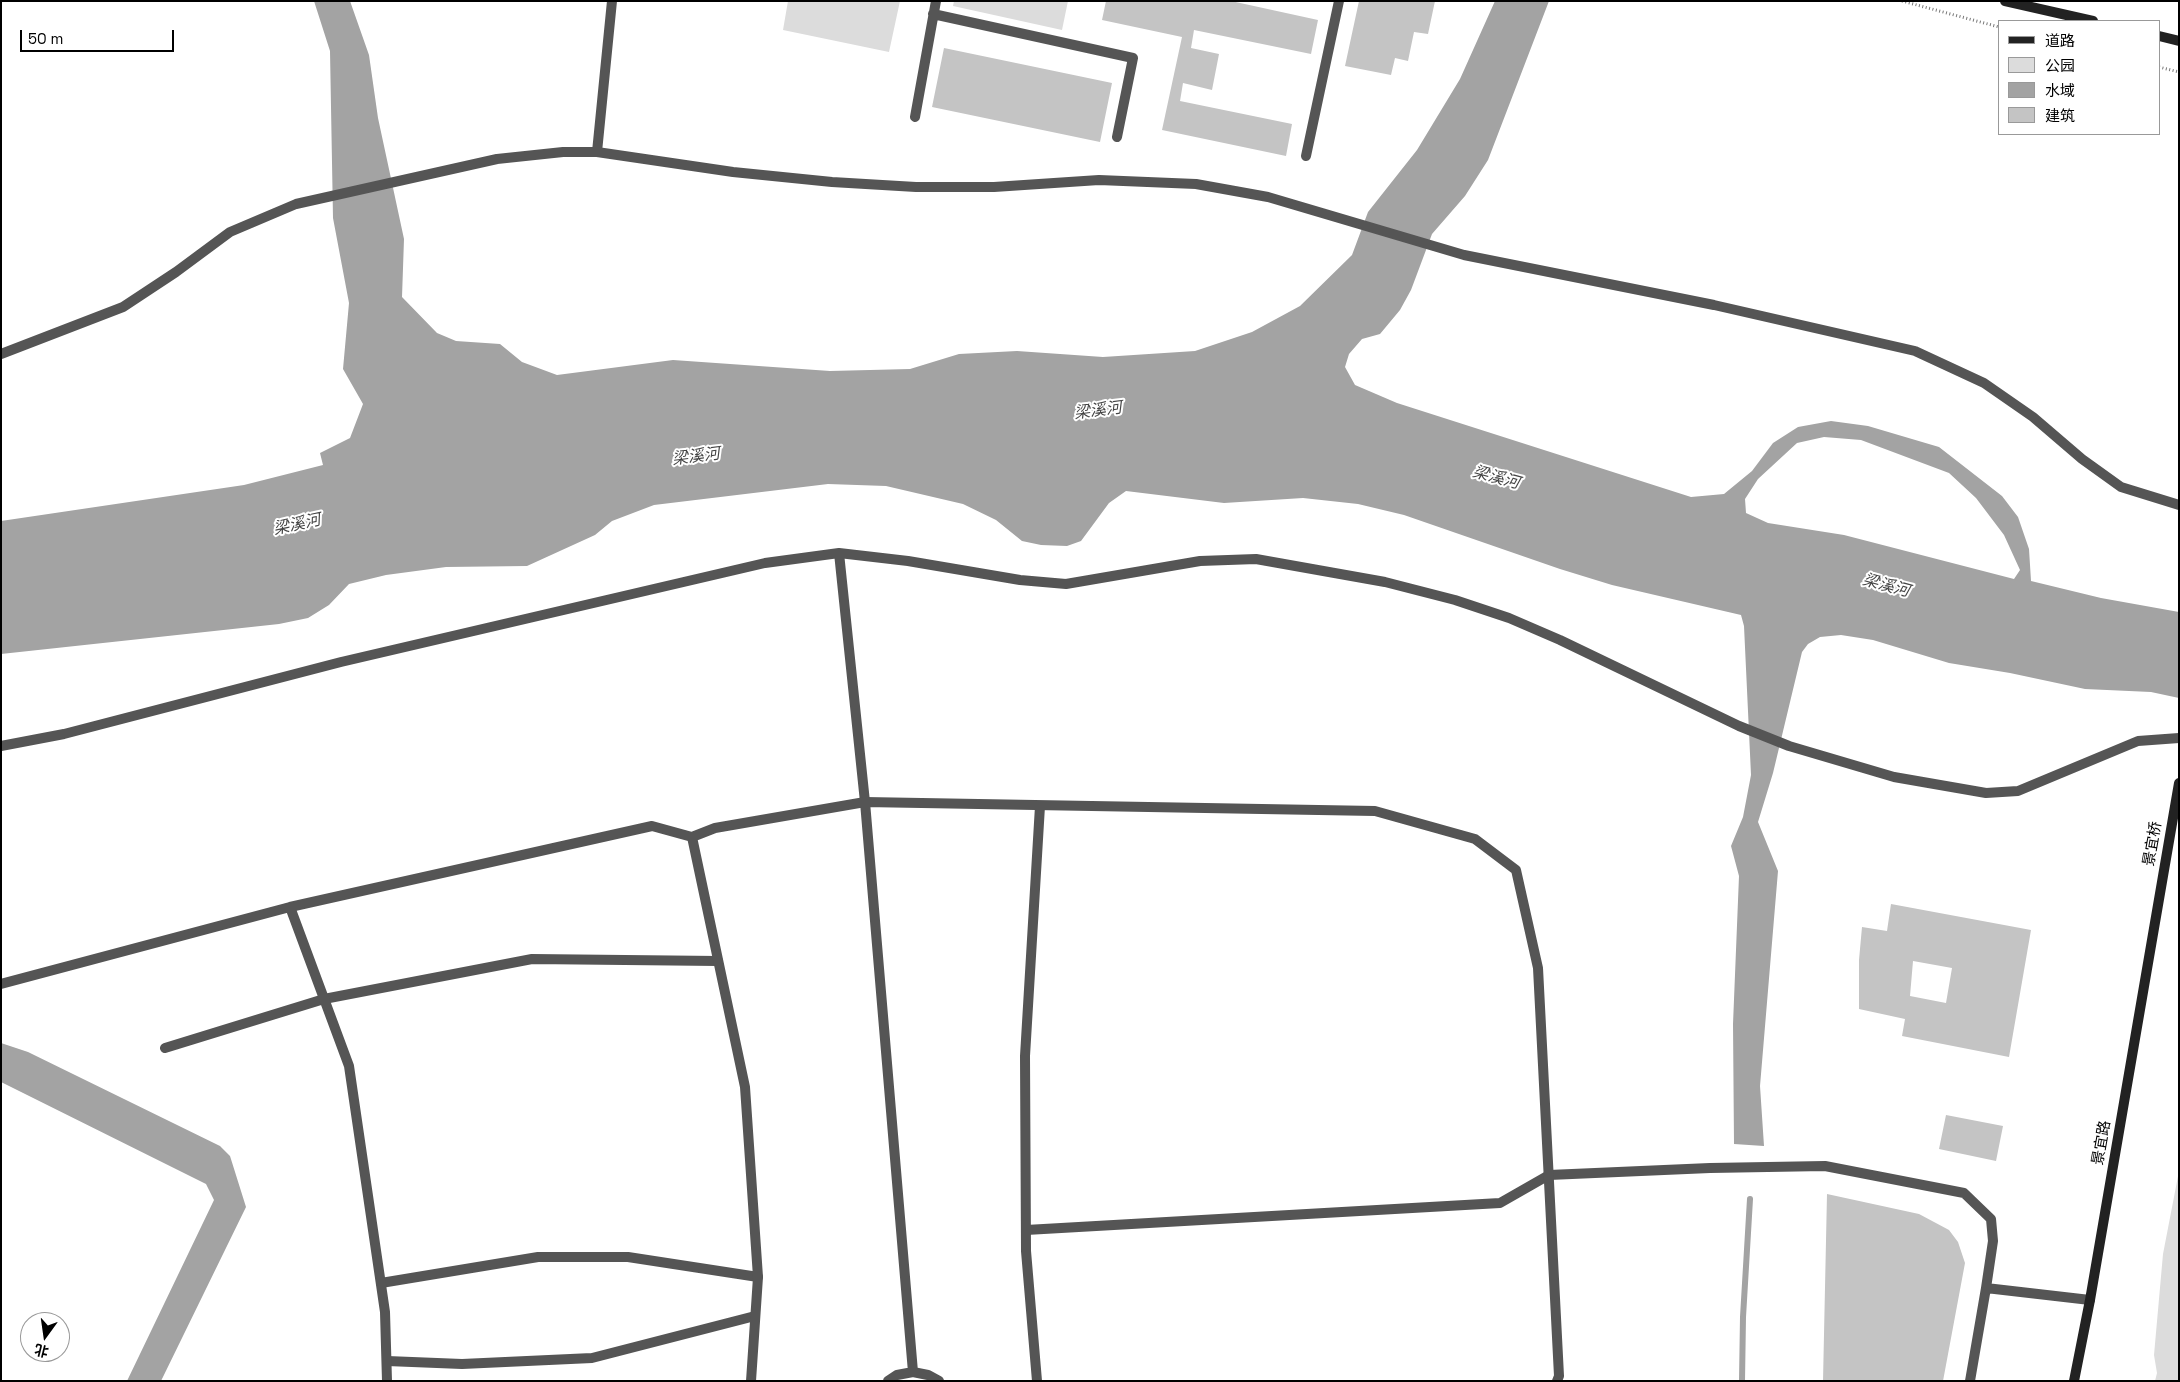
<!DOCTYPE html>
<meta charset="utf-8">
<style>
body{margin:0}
#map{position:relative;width:2180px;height:1382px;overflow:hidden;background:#fff;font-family:"Space Grotesk","Noto Sans SC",sans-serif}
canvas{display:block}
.frame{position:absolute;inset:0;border:2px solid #000;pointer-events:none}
.legend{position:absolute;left:1998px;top:20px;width:162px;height:115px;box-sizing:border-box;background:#fff;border:1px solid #999;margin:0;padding:6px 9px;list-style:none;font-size:15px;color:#000}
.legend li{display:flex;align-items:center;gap:10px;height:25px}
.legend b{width:25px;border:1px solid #999}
.north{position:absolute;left:20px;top:1312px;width:50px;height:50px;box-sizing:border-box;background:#fff;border:1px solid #999;border-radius:50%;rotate:194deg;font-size:14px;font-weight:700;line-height:20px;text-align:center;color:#000}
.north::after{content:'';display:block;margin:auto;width:18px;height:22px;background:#000;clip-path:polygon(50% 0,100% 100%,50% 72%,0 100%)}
.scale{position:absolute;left:20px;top:30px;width:154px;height:22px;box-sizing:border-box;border:2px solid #000;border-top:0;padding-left:6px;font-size:15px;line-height:18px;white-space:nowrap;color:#000;-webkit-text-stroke:4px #fff;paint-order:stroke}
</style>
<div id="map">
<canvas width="2180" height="1382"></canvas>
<div class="frame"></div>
<ul class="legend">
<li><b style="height:6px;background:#222"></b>道路</li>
<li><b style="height:14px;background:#dcdcdc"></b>公园</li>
<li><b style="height:14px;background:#a3a3a3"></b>水域</li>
<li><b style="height:14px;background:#c4c4c4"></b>建筑</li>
</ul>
<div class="north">北</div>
<div class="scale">50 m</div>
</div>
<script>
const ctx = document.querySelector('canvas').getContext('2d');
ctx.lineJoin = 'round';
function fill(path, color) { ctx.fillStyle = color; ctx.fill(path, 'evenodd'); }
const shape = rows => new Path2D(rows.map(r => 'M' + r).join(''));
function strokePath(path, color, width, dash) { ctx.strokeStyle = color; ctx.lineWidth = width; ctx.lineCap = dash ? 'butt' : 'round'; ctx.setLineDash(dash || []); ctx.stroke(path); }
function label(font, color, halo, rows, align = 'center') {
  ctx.font = font + ' "Space Grotesk","Noto Sans SC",sans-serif'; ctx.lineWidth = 4; ctx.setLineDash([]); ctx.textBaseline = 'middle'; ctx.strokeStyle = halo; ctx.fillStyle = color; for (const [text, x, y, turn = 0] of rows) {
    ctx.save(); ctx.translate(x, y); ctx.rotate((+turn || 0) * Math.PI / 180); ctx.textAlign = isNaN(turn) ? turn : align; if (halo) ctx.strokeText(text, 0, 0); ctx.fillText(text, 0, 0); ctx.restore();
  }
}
fill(shape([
 [788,1,900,1,889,52,783,30],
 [954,1,1068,1,1062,30,953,6],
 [2179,1171,2179,1380,2155,1381,2157,1373,2154,1355,2163,1254]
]), '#dcdcdc');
fill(shape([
 [314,1,350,1,369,55,378,118,404,239,402,297,437,333,456,341,500,344,522,362,557,375,673,360,830,371,910,369,959,354,1017,351,1103,357,1195,351,1252,332,1300,306,1352,255,1368,212,1417,150,1460,79,1495,1,1549,1,1488,160,1465,196,1432,234,1411,290,1400,310,1380,334,1362,339,1349,354,1345,367,1355,385,1397,403,1691,497,1724,494,1752,471,1773,443,1798,427,1831,421,1868,426,1939,447,2002,496,2018,517,2029,549,2031,581,2101,598,2179,612,2179,698,2151,692,2085,689,2010,673,1949,663,1873,640,1841,635,1820,637,1808,644,1802,652,1773,773,1758,822,1778,871,1760,1086,1764,1146,1734,1144,1733,1024,1739,876,1731,846,1743,817,1751,775,1744,626,1741,615,1612,585,1560,569,1404,515,1358,504,1303,498,1224,503,1126,491,1109,503,1081,541,1067,546,1041,545,1022,541,996,520,963,504,886,486,828,484,654,505,612,521,595,535,527,566,446,567,386,575,349,584,329,605,308,618,279,624,1,654,1,521,244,485,323,465,320,453,350,438,363,404,343,369,349,303,333,218,330,51],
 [1824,437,1861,440,1949,473,1976,498,2004,535,2020,570,2014,579,1844,535,1768,523,1746,513,1745,499,1758,479,1797,443],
 [1,1043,28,1052,220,1146,230,1156,246,1207,161,1381,127,1381,214,1200,206,1184,1,1082]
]), '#a3a3a3');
strokePath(shape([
 [1742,1381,1743,1317,1750,1199]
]), '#a3a3a3', 6);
fill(shape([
 [1106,1,1231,1,1318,20,1311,54,1194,30,1191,48,1219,54,1212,90,1183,83,1180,101,1292,124,1286,156,1162,130,1182,37,1102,20],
 [1359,1,1435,1,1428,34,1414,32,1408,61,1395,58,1391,75,1345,66],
 [944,48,1112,83,1100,142,932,107],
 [1891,904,2031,930,2009,1057,1902,1036,1905,1019,1859,1009,1859,960,1862,927,1887,931],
 [1913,961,1952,968,1946,1003,1910,996],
 [1946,1115,2003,1126,1996,1161,1939,1149],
 [1827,1194,1919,1214,1949,1230,1958,1242,1965,1263,1943,1381,1823,1381]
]), '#c4c4c4');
strokePath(shape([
 [1902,1,1999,27],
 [2159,67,2179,72]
]), '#777', 3, [1, 2.5]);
strokePath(shape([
 [933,14,1133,58,1117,137],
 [915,117,936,1],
 [597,152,612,1],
 [1306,156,1339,1],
 [1,354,123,307,176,272,230,232,296,204,497,159,563,152,597,152,733,172,832,182,916,187,994,187,1099,180,1196,184,1268,197,1464,255,1714,305,1915,351,1984,383,2033,417,2082,459,2121,487,2179,505],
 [839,553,865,802],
 [1,746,64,734,341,662,765,563,839,553,908,561,1020,580,1066,584,1200,561,1256,559,1385,582,1455,600,1509,618,1560,640,1739,726,1789,746,1894,777,1986,793,2018,791,2138,741,2179,738],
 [165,1048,324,999,532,959,718,961],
 [1026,1230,1500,1203,1549,1175,1710,1168,1825,1166,1964,1193,1991,1219,1993,1241,1986,1288,2090,1300],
 [381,1283,538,1257,628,1257,758,1277],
 [387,1361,462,1364,592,1358,755,1316],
 [1037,1381,1026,1251,1025,1056,1040,806],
 [1970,1381,1986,1288]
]), '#555', 10);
strokePath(shape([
 [865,802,913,1372],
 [692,837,715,828,865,802,1375,811,1475,839,1516,870,1538,968,1559,1376,1557,1381],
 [290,907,349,1066,385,1312,387,1381],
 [1,984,290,907,652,826,692,837,745,1087,758,1277,751,1381],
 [888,1381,897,1375,913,1372,928,1375,939,1381]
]), '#555', 10);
strokePath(shape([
 [2005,1,2093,21],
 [2159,36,2179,41],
 [2074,1381,2090,1300,2179,783]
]), '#222', 10);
label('15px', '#000', '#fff', [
 ["景宜桥",2153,844,-80],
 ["景宜路",2102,1143,-80]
]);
label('italic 16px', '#444', '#fff', [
 ["梁溪河",1098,411,-7],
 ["梁溪河",696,457,-7],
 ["梁溪河",1496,478,15],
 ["梁溪河",297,525,-12],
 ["梁溪河",1886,586,15]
]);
</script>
